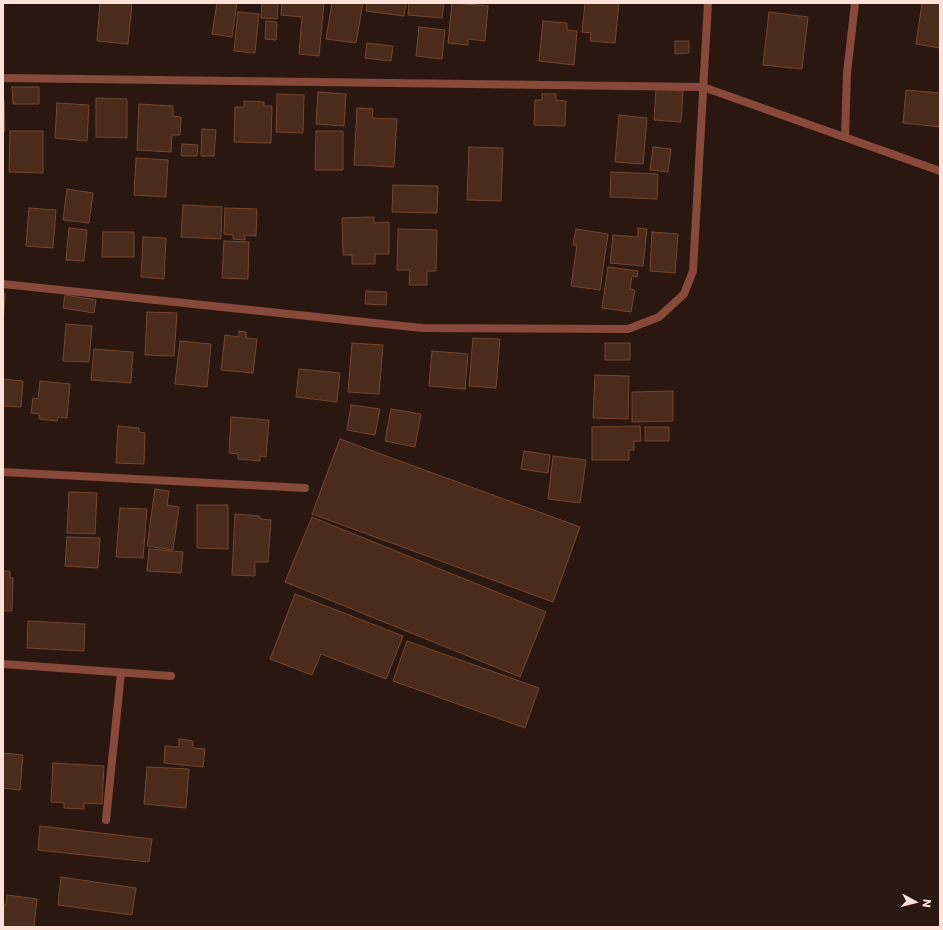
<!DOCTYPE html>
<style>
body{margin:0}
#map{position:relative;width:943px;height:930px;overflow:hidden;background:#291710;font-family:Poppins,sans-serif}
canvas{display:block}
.frame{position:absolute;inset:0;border:4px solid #ffe1d7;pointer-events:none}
.north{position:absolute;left:895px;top:882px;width:40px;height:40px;-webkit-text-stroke:3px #291710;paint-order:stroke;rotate:97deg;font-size:11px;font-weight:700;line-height:16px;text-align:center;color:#ffe1d7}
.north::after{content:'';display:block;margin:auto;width:14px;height:18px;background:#ffe1d7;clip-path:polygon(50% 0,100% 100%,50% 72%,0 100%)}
</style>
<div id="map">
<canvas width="943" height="930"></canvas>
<div class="frame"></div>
<div class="north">N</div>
</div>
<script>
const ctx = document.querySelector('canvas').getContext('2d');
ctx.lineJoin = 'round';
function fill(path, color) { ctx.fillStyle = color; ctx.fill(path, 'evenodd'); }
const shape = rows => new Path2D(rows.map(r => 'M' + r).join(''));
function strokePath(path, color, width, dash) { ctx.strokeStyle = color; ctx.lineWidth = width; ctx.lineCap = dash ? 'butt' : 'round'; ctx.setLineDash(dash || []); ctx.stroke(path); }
const building = shape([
 [100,3,132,3,128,44,97,41,100,3],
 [217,3,237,3,232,37,212,34,217,3],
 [262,3,278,3,277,19,261,18,262,3],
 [282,3,324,3,319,56,299,54,302,17,281,15,282,3],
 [332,3,363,3,356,43,326,39,332,3],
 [367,3,406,3,404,16,366,11,367,3],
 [409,3,444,3,442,18,408,15,409,3],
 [452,3,488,6,485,41,468,39,468,45,448,43,452,3],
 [585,3,619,3,615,43,590,41,591,33,582,32,585,3],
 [922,3,940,3,940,48,916,44,922,3],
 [238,12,259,14,255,53,234,51,238,12],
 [769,12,808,17,802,69,763,65,769,12],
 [266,21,277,22,276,40,265,39,266,21],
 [543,21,567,23,567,30,577,31,574,65,539,61,543,21],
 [419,27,445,30,442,59,416,56,419,27],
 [675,41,689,41,689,53,675,54,675,41],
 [367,43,393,46,391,61,365,58,367,43],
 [12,87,39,87,39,104,13,104,12,87],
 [656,89,683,91,681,122,654,120,656,89],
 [906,90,940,93,940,127,903,123,906,90],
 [318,92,346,94,344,126,316,124,318,92],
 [277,94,304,95,303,133,276,132,277,94],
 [542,94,556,94,556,100,566,101,565,126,534,125,535,100,542,100,542,94],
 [96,98,127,99,127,138,96,137,96,98],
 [3,99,4,99,5,131,3,131,3,99],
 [244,101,264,102,264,106,272,106,271,143,234,142,235,107,244,107,244,101],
 [57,103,89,105,87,141,55,138,57,103],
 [139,104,173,106,173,116,181,117,180,135,172,135,171,152,137,150,139,104],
 [357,108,373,109,372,118,397,119,394,167,354,165,357,108],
 [619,115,647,118,643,164,615,162,619,115],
 [202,129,216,130,214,156,201,156,202,129],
 [10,131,43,131,43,173,9,172,10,131],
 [316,131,343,131,343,170,315,170,316,131],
 [182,144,198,145,197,156,181,156,182,144],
 [469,147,503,148,501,201,467,200,469,147],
 [653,147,671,149,668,172,650,170,653,147],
 [136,158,168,160,166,197,134,195,136,158],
 [611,172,658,174,657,199,610,197,611,172],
 [393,185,438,186,437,213,392,212,393,185],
 [67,189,93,193,89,223,63,220,67,189],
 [183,205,222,207,221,239,181,237,183,205],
 [29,208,56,210,53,248,26,246,29,208],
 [225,208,257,209,256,236,245,235,245,240,233,239,233,235,224,234,225,208],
 [374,217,374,223,389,222,389,254,375,254,375,264,352,264,352,255,343,255,342,218,374,217],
 [69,228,87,230,84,261,66,260,69,228],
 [638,228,647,229,643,266,610,263,613,235,638,237,638,228],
 [398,229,437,230,436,271,427,271,427,285,409,285,410,270,397,270,398,229],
 [576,229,608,234,600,290,571,286,577,245,573,245,576,229],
 [103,232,134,232,134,257,102,257,103,232],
 [652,232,678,234,675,273,650,271,652,232],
 [143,237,166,238,164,279,141,277,143,237],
 [224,241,249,242,248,279,222,278,224,241],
 [608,267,638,271,637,277,632,276,630,289,635,290,631,312,602,308,608,267],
 [366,291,387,292,386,305,365,304,366,291],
 [3,293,5,293,3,327,3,293],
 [65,295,96,300,94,313,63,308,65,295],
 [147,312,177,313,174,356,145,355,147,312],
 [66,324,92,326,89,362,63,361,66,324],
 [239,331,246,332,246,338,257,339,253,373,221,370,225,335,239,337,239,331],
 [473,338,500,339,496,388,469,386,473,338],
 [180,341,211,344,207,387,175,384,180,341],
 [352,343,383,345,379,394,348,392,352,343],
 [605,343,630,343,630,360,605,360,605,343],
 [94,349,133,352,131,383,91,380,94,349],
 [432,351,468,354,465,389,429,386,432,351],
 [299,369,340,373,337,402,296,397,299,369],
 [595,375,629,376,628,419,593,418,595,375],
 [3,379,23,381,21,407,3,406,3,379],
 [40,381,70,384,67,418,58,417,57,421,39,419,39,414,31,413,33,398,38,399,40,381],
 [673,391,673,421,632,422,632,392,673,391],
 [351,405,380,409,375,435,347,430,351,405],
 [391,409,421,414,415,447,385,441,391,409],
 [231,417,269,420,266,457,260,456,260,461,238,459,238,454,229,453,231,417],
 [118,426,139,428,139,432,145,433,144,464,116,463,118,426],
 [640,426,641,441,634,441,634,450,629,450,629,460,592,460,592,427,640,426],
 [645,427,669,427,669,441,645,441,645,427],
 [340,439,580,527,553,602,312,514,340,439],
 [524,451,550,455,548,473,521,469,524,451],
 [553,456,586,460,580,503,548,499,553,456],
 [155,489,169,491,167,505,179,507,173,550,147,546,155,489],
 [69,492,97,493,95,534,67,533,69,492],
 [197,505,228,505,228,549,197,548,197,505],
 [120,508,147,509,143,558,116,557,120,508],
 [235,514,260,516,260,519,271,520,268,562,255,562,255,576,232,575,235,514],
 [312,517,546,612,520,677,285,582,312,517],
 [67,537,100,538,98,568,65,566,67,537],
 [149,549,183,552,181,573,147,571,149,549],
 [3,571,10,571,10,578,13,578,12,611,3,611,3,571],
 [295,594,403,636,386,679,321,654,312,675,270,659,295,594],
 [28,621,85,624,84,651,27,648,28,621],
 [407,641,539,688,525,728,393,681,407,641],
 [179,739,193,741,193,748,205,749,203,767,164,763,165,746,179,747,179,739],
 [3,753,23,755,20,790,3,788,3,753],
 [53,763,104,766,102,804,84,803,84,809,64,808,64,803,51,802,53,763],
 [147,767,189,769,186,808,144,804,147,767],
 [40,826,152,839,149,862,38,850,40,826],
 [61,877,136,888,132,915,58,905,61,877],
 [7,895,37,899,34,927,3,927,3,905,6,905,7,895]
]);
fill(building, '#4a2b1c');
strokePath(building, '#76462d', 1);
strokePath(shape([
 [3,78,703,87,940,171],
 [845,137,847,73,855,3],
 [3,284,422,328,628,329,659,317,684,294,693,271,708,3],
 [3,472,305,488],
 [3,664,171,676],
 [106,820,121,673]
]), '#88483a', 8);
</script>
